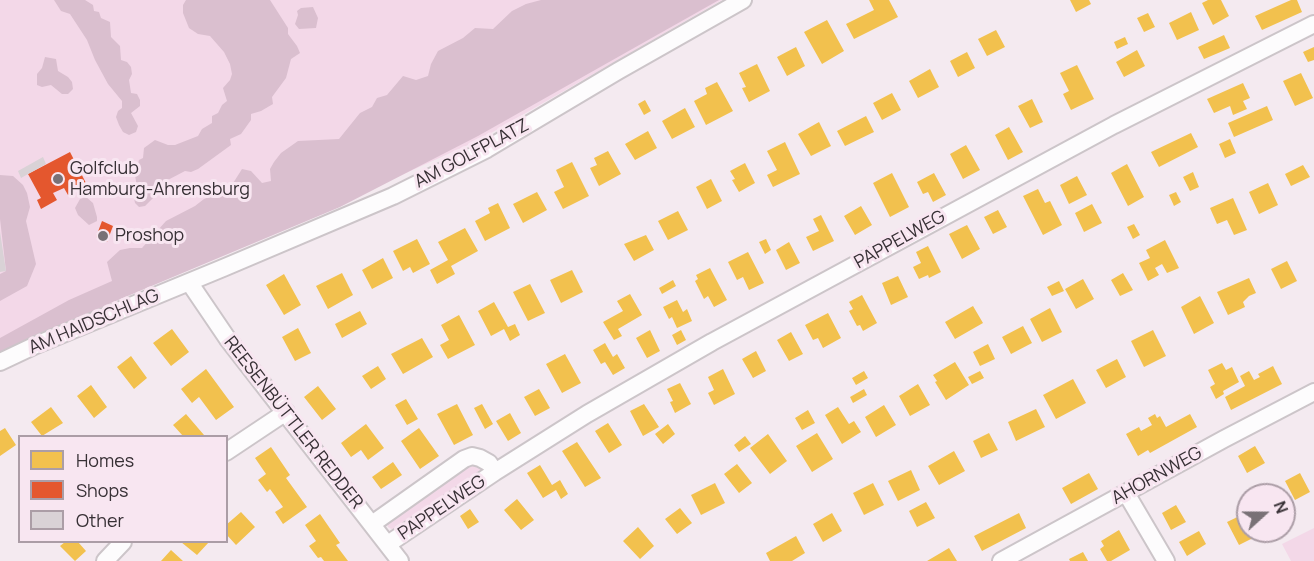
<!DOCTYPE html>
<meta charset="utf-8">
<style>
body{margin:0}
#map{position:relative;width:1314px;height:561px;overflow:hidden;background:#f4eaf0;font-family:Manrope,sans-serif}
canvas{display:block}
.legend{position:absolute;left:18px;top:435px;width:210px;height:108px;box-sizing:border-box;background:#f8e6f1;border:2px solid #ab9da6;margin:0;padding:8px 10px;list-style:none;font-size:18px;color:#373035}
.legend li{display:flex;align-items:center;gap:12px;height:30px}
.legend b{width:30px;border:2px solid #ab9da6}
.north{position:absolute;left:1236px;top:483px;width:60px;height:60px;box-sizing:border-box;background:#f8e6f1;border:2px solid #ab9da6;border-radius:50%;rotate:69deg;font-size:16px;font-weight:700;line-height:24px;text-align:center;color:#373035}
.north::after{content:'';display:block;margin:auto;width:21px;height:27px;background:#797176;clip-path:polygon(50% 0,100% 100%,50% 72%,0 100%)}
</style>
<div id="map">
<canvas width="1314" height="561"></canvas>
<ul class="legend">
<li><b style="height:16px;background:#f2c14e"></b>Homes</li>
<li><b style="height:16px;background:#e4572e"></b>Shops</li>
<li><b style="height:16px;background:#d9d2d6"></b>Other</li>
</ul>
<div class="north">N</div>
</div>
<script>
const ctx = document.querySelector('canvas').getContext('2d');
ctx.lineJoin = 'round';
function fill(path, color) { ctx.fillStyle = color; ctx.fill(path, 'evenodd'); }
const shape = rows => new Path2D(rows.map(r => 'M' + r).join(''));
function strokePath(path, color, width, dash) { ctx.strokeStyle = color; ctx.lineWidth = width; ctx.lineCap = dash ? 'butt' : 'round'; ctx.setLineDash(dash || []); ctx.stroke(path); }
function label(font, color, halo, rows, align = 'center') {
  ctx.font = font + ' Manrope,sans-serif'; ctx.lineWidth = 6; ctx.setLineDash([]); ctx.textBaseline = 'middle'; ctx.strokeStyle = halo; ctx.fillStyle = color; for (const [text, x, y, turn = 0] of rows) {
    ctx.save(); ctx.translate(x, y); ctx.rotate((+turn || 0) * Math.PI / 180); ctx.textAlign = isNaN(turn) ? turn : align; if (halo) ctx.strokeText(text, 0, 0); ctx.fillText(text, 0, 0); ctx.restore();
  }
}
fill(shape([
 [0,0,722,0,479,140,324,210,126,295,0,352],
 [472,460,485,470,395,531,388,527,387,523],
 [1314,528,1314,561,1291,561,1282,544]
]), '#f3d8e8');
fill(shape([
 [54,0,85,0,93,5,94,11,99,12,101,18,110,22,111,37,120,46,121,60,127,62,131,67,132,74,129,80,131,93,137,94,140,100,140,106,131,113,138,126,136,132,129,135,123,132,119,125,116,117,118,111,122,108,122,101,108,84,95,60,87,40,70,14,61,11],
 [186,0,270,0,288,28,288,34,297,46,300,53,291,59,286,78,272,97,273,104,261,111,251,114,251,120,241,134,230,139,231,145,198,169,191,172,185,171,164,182,159,190,155,193,154,197,145,206,139,207,135,203,134,198,137,187,135,175,139,160,143,158,144,148,155,140,168,145,175,145,198,136,202,129,212,123,212,116,218,113,222,105,227,101,223,88,230,80,232,74,230,64,224,52,210,36,198,34,189,28,183,13,183,5],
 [541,0,719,0,478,136,340,207,111,303,0,355,0,338,69,300,112,281,107,262,120,250,130,248,142,248,166,221,195,206,204,199,230,188,242,169,251,171,262,183,271,181,270,169,274,162,281,153,298,141,339,139,360,113,372,107,377,98,387,95,403,76,416,80,428,76,431,64,438,51,463,38,475,28,493,29,512,11,526,4],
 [313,7,318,18,316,28,299,29,295,24,298,15,297,11,301,8],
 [45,57,56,59,58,71,68,77,72,82,73,89,68,94,62,94,51,85,42,87,37,85,37,74,42,68],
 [0,175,13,176,23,185,27,193,30,207,26,221,36,264,27,286,0,301,0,274,6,271,0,219],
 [86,197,93,203,97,217,97,221,89,225,78,215,75,208,80,199]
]), '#dabfcf');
fill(shape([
 [869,0,889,0,898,17,854,39,846,24,874,10],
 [1070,0,1089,0,1091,4,1076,12],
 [1208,0,1221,0,1229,16,1213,25,1202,3],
 [1291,0,1297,0,1302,12,1262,30,1255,16],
 [1191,12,1199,30,1177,40,1169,23],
 [1148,13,1155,27,1144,32,1137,18],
 [827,20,844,51,822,64,804,32],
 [996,30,1005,47,987,56,978,39],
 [1224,35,1230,48,1204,59,1198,47],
 [1125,37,1128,44,1117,49,1114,42],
 [796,47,805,66,787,76,777,57],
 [1314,47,1314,60,1308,62,1303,52],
 [1137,50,1145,66,1124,77,1116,62],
 [967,52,975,68,958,77,950,61],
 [757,64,770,91,749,102,742,88,746,87,739,73],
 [1077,65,1094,99,1071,110,1063,94,1069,91,1060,73],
 [930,69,939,87,918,98,909,81],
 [1301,73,1313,98,1295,106,1283,81],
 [717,82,733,111,706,125,694,101,707,94,705,88],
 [1243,83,1250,98,1243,101,1247,109,1233,115,1230,106,1214,113,1207,99],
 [892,93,901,110,882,120,873,103],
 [1032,99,1043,122,1030,128,1018,106],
 [645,100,651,111,644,115,638,104],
 [1267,106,1273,120,1234,137,1228,123],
 [685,108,695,127,672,139,662,121],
 [866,116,874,132,845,146,837,131],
 [819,122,831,146,811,156,798,134],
 [1009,127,1023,152,1008,160,995,135],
 [648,131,657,148,635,160,625,144],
 [1191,133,1198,147,1159,167,1151,152],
 [1230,139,1236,153,1225,158,1219,144],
 [785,142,800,174,773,187,767,175,777,170,767,151],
 [966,145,980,170,963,179,950,154],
 [608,151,621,174,599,186,590,168,597,165,594,158],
 [572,162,589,196,563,209,554,192,564,187,556,170],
 [745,163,755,183,739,192,732,180,735,179,730,171],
 [1127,164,1144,197,1128,206,1111,173],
 [1303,165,1310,177,1291,186,1285,174],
 [1193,172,1199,187,1190,191,1183,177],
 [892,173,909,207,890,217,873,183],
 [934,173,946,195,933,202,928,192,923,194,917,182],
 [1077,176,1087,195,1069,204,1060,185],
 [711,179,722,201,707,209,696,187],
 [1268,183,1278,205,1259,214,1249,192],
 [1038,189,1045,203,1050,201,1062,225,1043,235,1023,196],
 [537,192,547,210,523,223,513,204],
 [1176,192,1181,202,1174,206,1169,195],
 [1233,198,1247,230,1234,235,1227,220,1217,224,1210,208],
 [498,203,510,228,485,241,475,221,490,213,488,208],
 [1092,204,1102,223,1084,232,1075,213],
 [861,206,872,225,855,235,844,216],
 [998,210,1007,227,993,234,984,217],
 [678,211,688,230,668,240,658,221],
 [821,215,834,241,813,251,806,237,819,231,813,219],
 [1134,224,1140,235,1133,239,1127,227],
 [967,225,980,249,962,259,949,234],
 [465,228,478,251,451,266,455,274,437,284,430,270,448,260,438,242],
 [646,235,654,250,634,261,624,244],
 [417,239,430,264,413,273,410,267,403,271,393,251],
 [766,239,771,250,765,254,759,242],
 [1165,240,1179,268,1167,273,1162,264,1155,268,1159,275,1148,281,1139,263,1150,258,1146,250],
 [789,242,800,263,786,270,776,250],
 [928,246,941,272,929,278,928,275,919,279,913,267,921,263,916,252],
 [748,252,764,283,749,290,743,277,737,280,728,262],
 [383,258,393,278,372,289,362,270],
 [1287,261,1297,281,1281,289,1271,269],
 [710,268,727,300,714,307,708,296,704,299,695,281,698,279,696,275],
 [572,270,583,292,561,303,550,280],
 [342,273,353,295,328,309,316,286],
 [1123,273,1133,290,1120,296,1111,280],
 [284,274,301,305,284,315,266,285],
 [898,276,908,297,891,305,882,283],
 [1249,278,1256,293,1249,296,1243,302,1245,307,1228,315,1217,292],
 [1083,279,1094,299,1076,309,1065,289],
 [673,280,676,286,662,294,659,288],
 [1059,281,1064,291,1052,296,1047,287],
 [530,284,545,313,528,321,513,292],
 [630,294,642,315,618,329,622,336,614,340,603,322,623,311,617,301],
 [862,295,877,323,863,331,860,325,857,326,849,311,853,309,849,302],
 [1200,296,1214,323,1194,334,1181,307],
 [677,300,683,312,687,309,692,321,677,328,672,317,669,319,663,307],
 [494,302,508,327,515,324,520,335,510,341,504,329,491,336,478,311],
 [973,306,983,323,955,339,945,322],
 [1050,308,1062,332,1042,342,1030,319],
 [360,311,367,324,342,338,335,324],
 [828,313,841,338,823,348,818,338,813,340,805,325],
 [459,315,475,345,448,359,440,345,449,340,441,325],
 [1023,326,1032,343,1011,354,1002,337],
 [298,328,311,353,295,361,282,337],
 [172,329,189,352,171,366,153,343],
 [650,330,660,351,647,358,636,338],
 [681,330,686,340,677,345,672,335],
 [1153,330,1166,356,1144,367,1131,341],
 [791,332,803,354,789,361,777,340],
 [422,338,433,357,403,374,391,354],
 [605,343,613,357,617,354,625,368,613,375,605,362,601,364,593,350],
 [988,344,995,359,980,366,973,352],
 [756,351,766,371,753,378,742,359],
 [565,354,581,383,562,393,546,364],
 [131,356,147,378,134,389,117,367],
 [1117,359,1126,377,1106,388,1096,370],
 [955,362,969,385,946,400,935,382,937,381,933,375],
 [1222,363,1226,370,1232,367,1239,382,1223,391,1224,394,1216,399,1210,387,1215,384,1208,370],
 [378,366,386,379,371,389,362,376],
 [1273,366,1282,384,1231,410,1225,397,1245,386,1240,376,1249,371,1254,380,1260,377,1258,374],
 [206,369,234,407,216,420,199,397,192,403,181,389],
 [723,369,735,394,714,405,708,393,714,390,708,377],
 [864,371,868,378,856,385,852,378],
 [980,371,984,378,972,384,968,377],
 [1073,379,1086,403,1056,419,1043,395],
 [680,383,691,404,675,413,670,402,673,401,667,389],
 [918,384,930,405,910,416,899,396],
 [91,385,107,407,94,418,77,396],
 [318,386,336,409,322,420,304,397],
 [539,389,550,408,535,416,524,397],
 [864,389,867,395,853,403,850,397],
 [406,399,418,419,407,425,395,405],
 [457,404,473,435,454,445,437,414],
 [482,404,493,424,485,429,474,408],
 [644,404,659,427,643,436,630,411],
 [884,405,896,425,876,437,865,417],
 [51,407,63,423,42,436,31,422],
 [838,407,849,424,854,421,861,432,842,444,825,415],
 [1036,409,1045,427,1016,441,1008,422],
 [808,410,815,423,802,430,795,418],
 [510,413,521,433,508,441,496,421],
 [186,414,204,435,203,436,183,436,173,425],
 [1155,414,1157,418,1160,416,1166,427,1190,414,1197,427,1150,453,1148,450,1138,456,1126,434,1139,427,1141,431,1152,425,1148,418],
 [608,423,622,445,609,453,595,431],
 [366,424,384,448,368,460,361,450,351,457,341,443],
 [668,424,675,434,663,444,655,434],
 [5,428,16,445,0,456,0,431],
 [419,428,439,456,420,469,401,441],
 [817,433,833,459,812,472,796,446],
 [989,433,998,450,981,458,973,441],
 [768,434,787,461,770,474,750,448],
 [745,436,751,444,739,452,734,445],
 [577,442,601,478,585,487,562,451],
 [1255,446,1265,463,1247,473,1238,456],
 [271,447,290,475,286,478,307,507,283,524,275,512,283,507,270,489,267,492,258,480,266,474,255,458],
 [954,451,965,471,939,485,928,466],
 [393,462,402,475,381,489,372,477],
 [737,464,752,483,739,493,724,474],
 [540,465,552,485,560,480,568,494,561,499,556,490,543,498,527,473],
 [911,470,920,490,898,501,888,481],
 [1089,473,1098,489,1071,504,1062,488],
 [1300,473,1310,492,1295,500,1285,481],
 [715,483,725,503,701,515,691,495],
 [873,483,884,505,864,515,853,493],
 [517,499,534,520,521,530,504,510],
 [926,502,935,518,917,527,909,511],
 [1176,505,1186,522,1171,530,1162,513],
 [680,508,692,523,677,534,665,519],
 [470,509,479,522,468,529,460,516],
 [241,512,255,527,236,545,226,534,226,525],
 [1248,512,1248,531,1258,531,1259,535,1239,545,1227,522],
 [832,513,842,531,823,542,813,524],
 [1019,513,1026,528,982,551,974,536],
 [320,514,340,543,336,545,348,561,324,561,321,557,318,558,309,546,316,541,305,525],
 [638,527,654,546,640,559,623,541],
 [1119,530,1130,550,1111,561,1107,561,1100,549,1104,546,1101,541],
 [1199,531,1206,544,1187,556,1179,542],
 [796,536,805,553,792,561,770,561,766,553],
 [65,542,78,542,86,551,75,561,60,546],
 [181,542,209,542,197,555],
 [949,548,957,561,927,561],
 [171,550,183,561,161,561],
 [1083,552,1088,561,1070,561,1069,559]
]), '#f2c14e');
fill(shape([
 [70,152,87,185,68,195,64,188,53,193,57,200,41,209,37,200,41,198,28,174],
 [102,221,113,226,107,242,96,237]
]), '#e4572e');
fill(shape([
 [43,157,46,164,21,178,18,171],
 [0,232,6,271,0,272]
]), '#d9d2d6');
const minor = shape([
 [189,282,227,338,400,561],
 [0,362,36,345,223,268,393,196,487,149,618,71,743,0],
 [226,452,286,412],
 [1126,493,1166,561],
 [372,524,464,459,472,456,480,458,489,463,495,472],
 [388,544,495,472,587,414,712,342,1114,125,1314,24],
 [105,561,123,542],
 [1001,561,1224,439,1314,392]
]);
strokePath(minor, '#ccc5c9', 20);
strokePath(minor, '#fdfcfd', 16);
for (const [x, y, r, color] of [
 [58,179,6,"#797176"],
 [103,236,6,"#797176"]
]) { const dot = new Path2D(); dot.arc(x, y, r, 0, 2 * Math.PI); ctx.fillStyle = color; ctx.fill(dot); strokePath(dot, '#f8e6f1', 2); }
label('18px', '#373035', '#f8e6f1', [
 ["AM GOLFPLATZ",472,154,-28],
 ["PAPPELWEG",900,240,-29],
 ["AM HAIDSCHLAG",94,322,-23],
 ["REESENBÜTTLER REDDER",293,423,52],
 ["AHORNWEG",1157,476,-29],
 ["PAPPELWEG",442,508,-34]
]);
label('18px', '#373035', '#f8e6f1', [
 ["Golfclub",70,169],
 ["Hamburg-Ahrensburg",70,190],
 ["Proshop",115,236]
], 'left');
</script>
